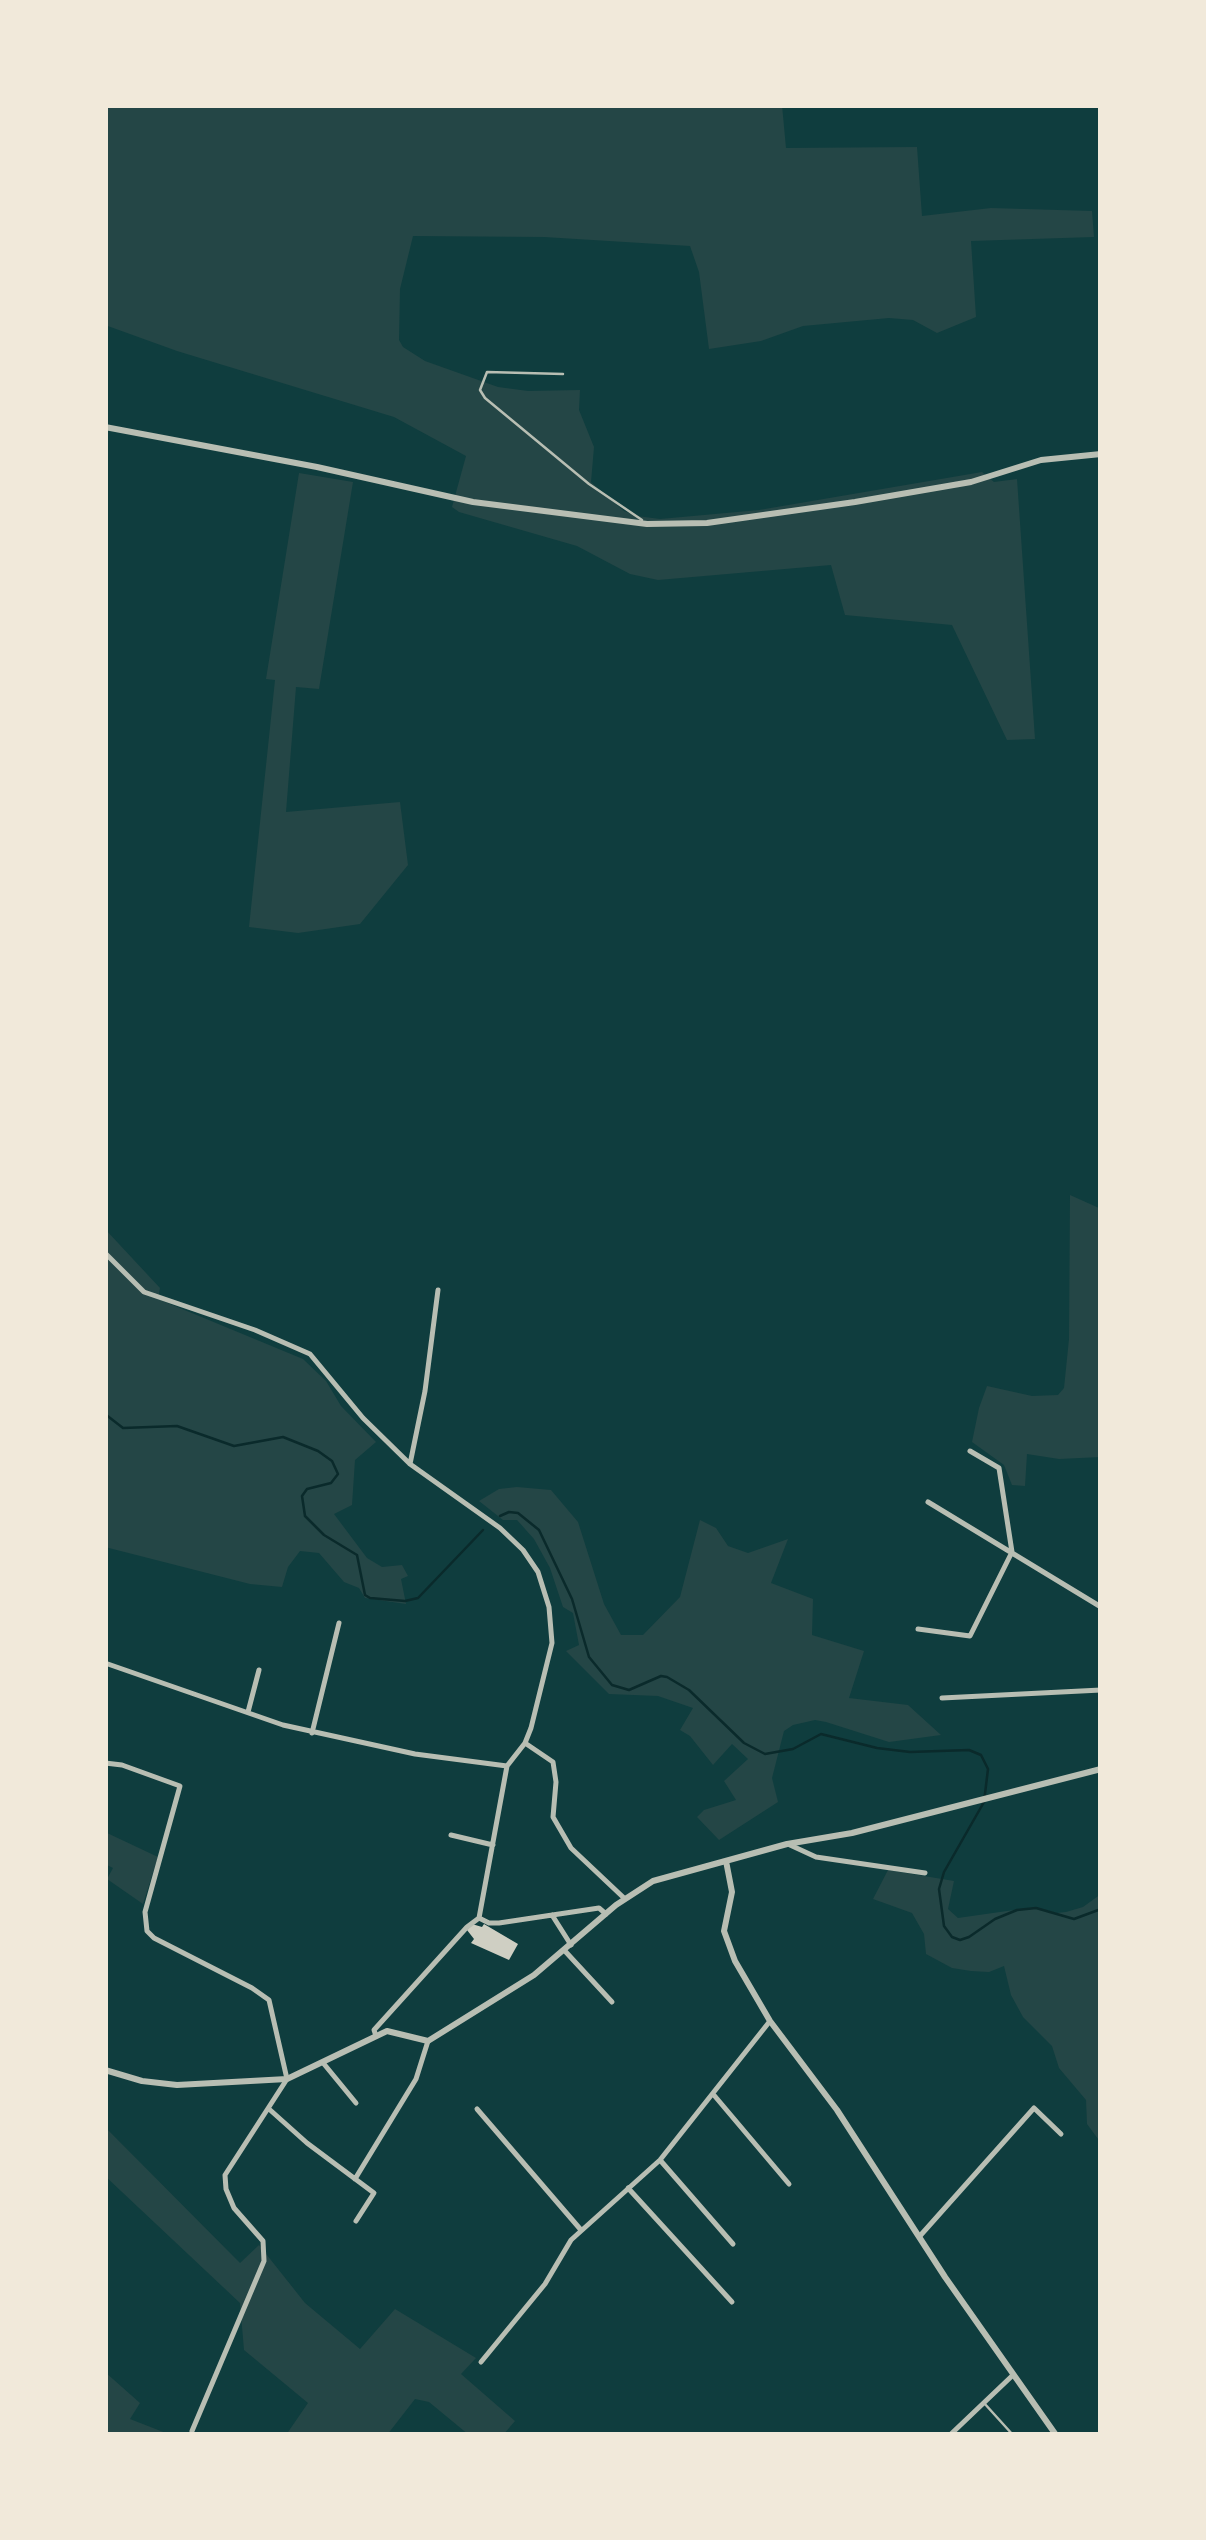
<!DOCTYPE html>
<style>
body{margin:0}
#map{position:relative;width:1206px;height:2540px;overflow:hidden;background:#0f3d3e;font-family:Montserrat,sans-serif}
canvas{display:block}
.frame{position:absolute;inset:0;border:108px solid #f1e9da;pointer-events:none}
</style>
<div id="map">
<canvas width="1206" height="2540"></canvas>
<div class="frame"></div>
</div>
<script>
const ctx = document.querySelector('canvas').getContext('2d');
ctx.lineJoin = 'round';
function fill(path, color) { ctx.fillStyle = color; ctx.fill(path, 'evenodd'); }
const shape = rows => new Path2D(rows.map(r => 'M' + r).join(''));
function strokePath(path, color, width, dash) { ctx.strokeStyle = color; ctx.lineWidth = width; ctx.lineCap = dash ? 'butt' : 'round'; ctx.setLineDash(dash || []); ctx.stroke(path); }
fill(shape([
 [105,105,782,105,786,148,917,147,922,216,991,208,1092,211,1094,237,971,241,976,317,937,333,913,320,889,318,803,326,761,341,709,349,699,272,690,246,544,237,413,236,400,289,399,340,403,347,425,361,498,387,528,391,580,390,579,410,594,447,591,482,624,511,637,516,660,519,759,510,982,472,994,482,1017,479,1035,739,1007,740,952,625,845,615,831,565,658,580,630,574,577,546,459,512,452,507,466,456,394,417,177,351,105,325],
 [299,473,353,482,319,689,296,687,286,812,400,802,408,865,360,924,298,933,249,927,275,680,266,679],
 [1070,1195,1099,1208,1101,1457,1059,1459,1027,1454,1025,1486,1012,1485,1004,1465,972,1442,979,1408,987,1386,1032,1396,1058,1395,1064,1388,1069,1339],
 [105,1229,160,1288,158,1299,303,1359,326,1381,341,1406,376,1442,355,1460,352,1505,334,1514,367,1558,382,1567,402,1565,408,1576,401,1579,406,1604,365,1598,359,1588,344,1582,319,1553,300,1551,288,1567,282,1587,250,1584,105,1547],
 [517,1487,551,1490,578,1522,604,1604,621,1635,643,1635,680,1597,700,1520,716,1528,728,1546,748,1553,788,1539,771,1583,813,1599,812,1635,864,1651,849,1698,908,1705,941,1735,889,1742,826,1722,815,1720,793,1725,784,1731,772,1778,778,1802,719,1840,697,1817,704,1810,736,1800,724,1781,748,1759,732,1744,713,1765,690,1736,680,1730,693,1708,658,1696,609,1694,566,1651,579,1645,573,1613,563,1607,550,1568,534,1539,517,1520,503,1520,479,1501,499,1489],
 [105,1832,158,1857,143,1904,107,1879,113,1868,105,1864],
 [888,1870,954,1881,948,1909,958,1918,1035,1907,1057,1913,1066,1912,1083,1907,1101,1894,1101,2143,1087,2124,1086,2100,1059,2068,1052,2046,1023,2017,1011,1995,1004,1966,989,1972,971,1971,952,1968,926,1954,924,1934,912,1913,873,1899],
 [105,2127,240,2263,259,2245,305,2303,360,2349,395,2309,476,2358,461,2374,515,2421,503,2435,469,2435,429,2402,415,2399,387,2435,286,2435,308,2403,244,2350,240,2303,105,2176],
 [105,2372,140,2403,130,2419,171,2435,105,2435]
]), '#244646');
strokePath(shape([
 [105,1414,123,1428,177,1426,234,1446,283,1437,318,1451,332,1461,338,1474,331,1483,307,1489,302,1496,305,1516,324,1535,357,1555,365,1595,370,1598,405,1601,418,1598,483,1530],
 [500,1516,509,1512,518,1513,539,1530,572,1599,589,1657,612,1685,629,1690,661,1676,667,1677,689,1690,744,1743,765,1754,793,1749,821,1734,877,1748,910,1752,969,1750,981,1755,988,1769,984,1802,944,1872,939,1889,944,1926,952,1937,960,1940,969,1937,995,1919,1017,1910,1036,1908,1074,1919,1101,1909]
]), '#0a2a2b', 2.5);
fill(shape([
 [472,1924,482,1927,484,1924,518,1944,509,1960,471,1943,474,1939,467,1930]
]), '#cfcfc3');
strokePath(shape([
 [563,374,487,372,480,390,485,398,589,484,642,520],
 [984,2403,1013,2435]
]), '#b8beb3', 2.5);
strokePath(shape([
 [105,1253,144,1292,255,1330,310,1354,363,1418,410,1464,500,1528,523,1550,538,1572,549,1607,552,1643,531,1728,525,1743,507,1766,479,1918],
 [410,1464,425,1391,438,1290],
 [928,1502,1101,1607],
 [918,1629,970,1636,1012,1552,999,1468,970,1451],
 [105,1663,283,1725,415,1754,507,1766],
 [942,1698,1101,1690],
 [248,1712,259,1670],
 [312,1733,339,1623],
 [525,1743,553,1762,556,1782,553,1817,571,1848,624,1898],
 [105,1763,122,1765,180,1786,145,1912,147,1931,154,1938,252,1988,269,2000,287,2079,225,2175,226,2189,234,2208,263,2241,264,2261,192,2431],
 [451,1835,493,1845],
 [790,1845,816,1857,925,1873],
 [552,1915,571,1945],
 [479,1918,489,1923,499,1923,599,1908,606,1914],
 [564,1950,612,2002],
 [376,2036,374,2030,467,1927,479,1918],
 [324,2064,356,2103],
 [713,2094,789,2184],
 [269,2109,307,2143,374,2193,356,2221],
 [477,2109,581,2230],
 [660,2160,733,2244],
 [355,2179,416,2079,428,2041],
 [628,2188,732,2302],
 [919,2237,1034,2108,1061,2134],
 [481,2362,545,2284,571,2240,660,2160,770,2021],
 [950,2435,1013,2375]
]), '#b8beb3', 5);
strokePath(shape([
 [105,427,317,467,473,502,647,524,707,523,855,502,971,482,1041,460,1101,454],
 [726,1861,732,1892,724,1931,735,1961,770,2021,837,2110,945,2277,1056,2435],
 [105,2070,142,2081,177,2085,287,2079,387,2031,428,2041,534,1975,616,1905,653,1881,787,1844,852,1833,1101,1769]
]), '#b8beb3', 6);
</script>
